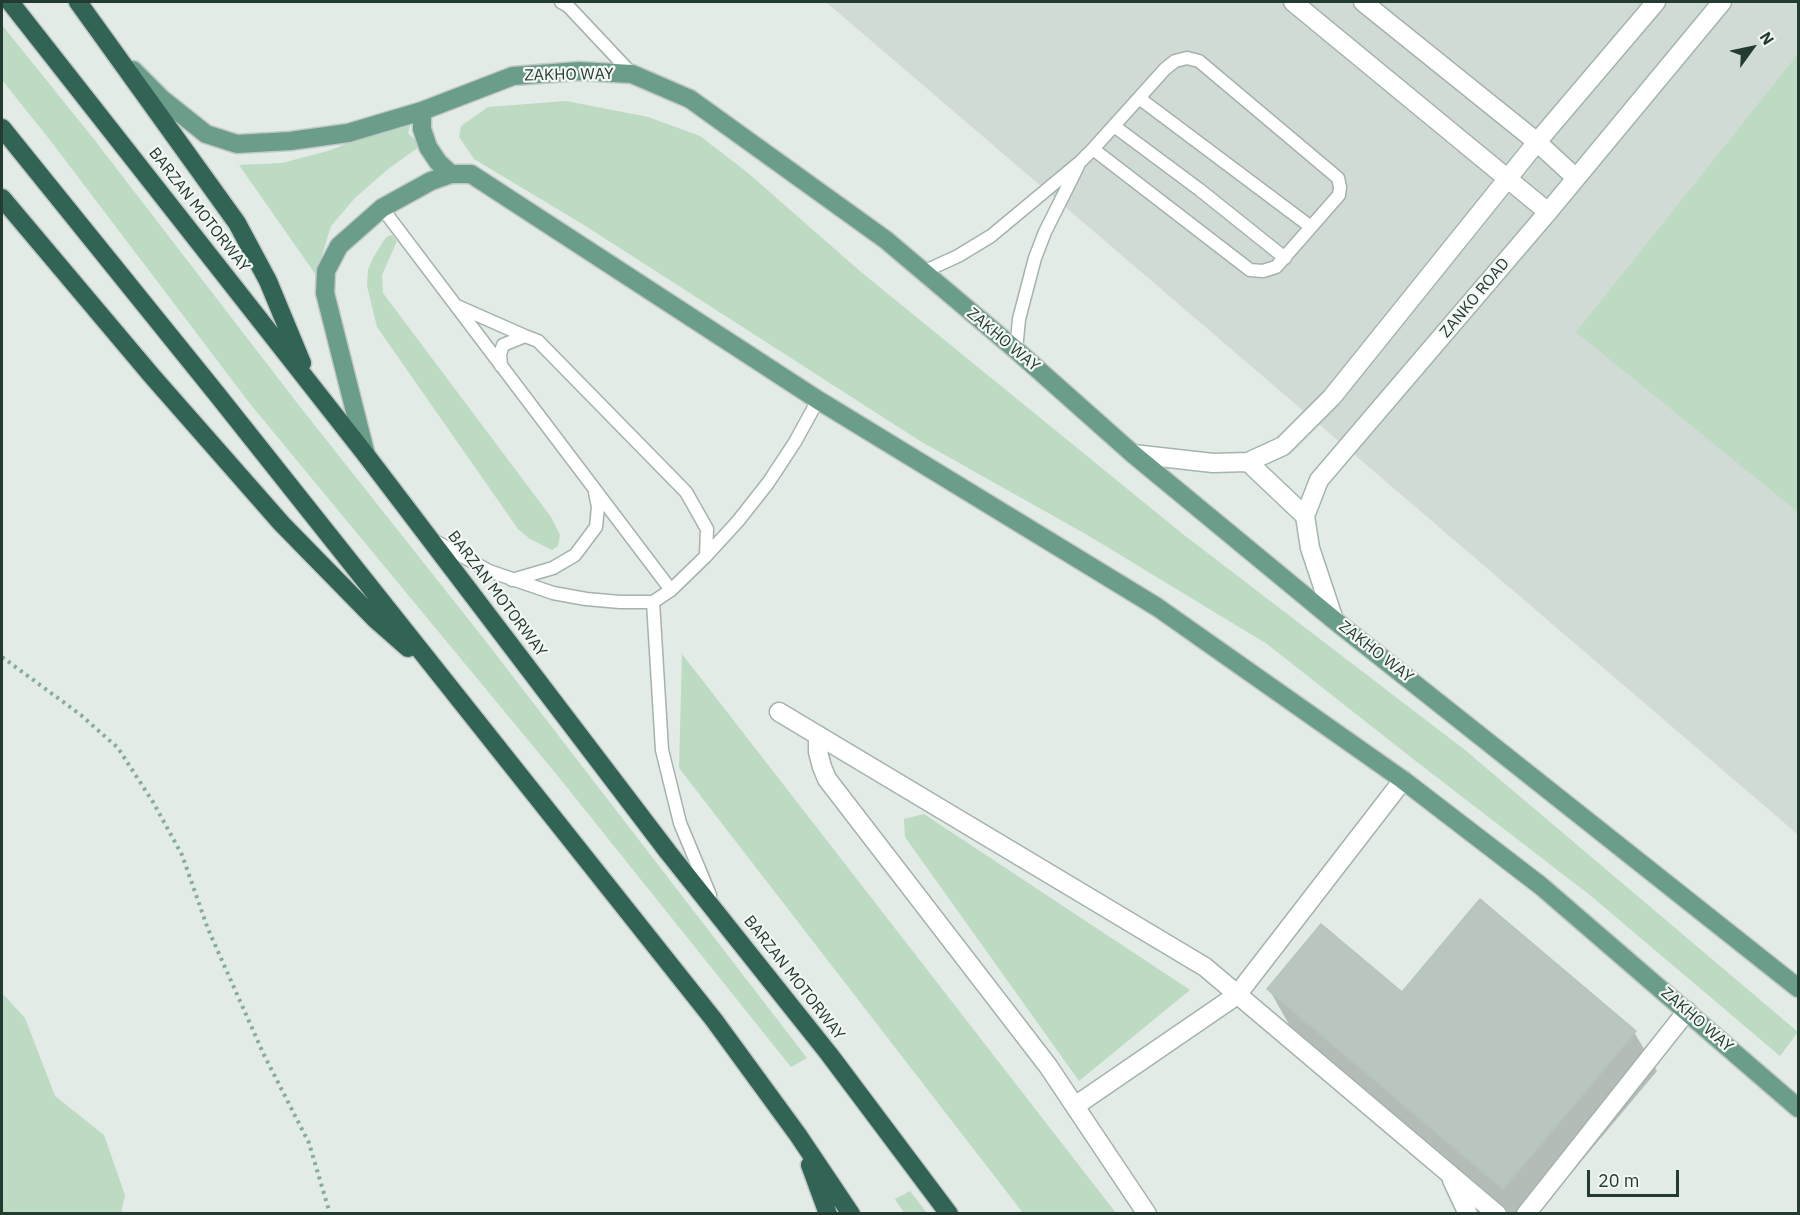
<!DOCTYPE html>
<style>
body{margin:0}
#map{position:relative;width:1800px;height:1215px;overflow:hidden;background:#e2ebe6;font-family:"IBM Plex Sans",sans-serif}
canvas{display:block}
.frame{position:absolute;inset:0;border:3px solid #243b32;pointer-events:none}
.north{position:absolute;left:1722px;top:18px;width:60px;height:60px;-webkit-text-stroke:4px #f3f8f5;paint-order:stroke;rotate:57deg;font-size:16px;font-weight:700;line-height:24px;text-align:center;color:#243b32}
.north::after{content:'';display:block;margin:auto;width:21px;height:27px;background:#243b32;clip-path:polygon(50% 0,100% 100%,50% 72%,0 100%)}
.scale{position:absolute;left:1587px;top:1170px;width:92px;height:27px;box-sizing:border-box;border:3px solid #243b32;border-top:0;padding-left:8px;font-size:18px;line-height:21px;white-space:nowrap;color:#243b32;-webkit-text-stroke:4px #f3f8f5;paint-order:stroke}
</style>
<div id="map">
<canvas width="1800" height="1215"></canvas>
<div class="frame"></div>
<div class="north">N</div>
<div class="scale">20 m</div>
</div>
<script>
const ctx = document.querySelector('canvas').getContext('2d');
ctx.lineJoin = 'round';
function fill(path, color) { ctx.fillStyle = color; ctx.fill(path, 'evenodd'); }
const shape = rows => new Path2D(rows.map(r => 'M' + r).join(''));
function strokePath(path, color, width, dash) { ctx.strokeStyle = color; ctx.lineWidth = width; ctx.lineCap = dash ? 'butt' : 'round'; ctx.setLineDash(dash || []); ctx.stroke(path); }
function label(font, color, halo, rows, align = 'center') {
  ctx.font = font + ' "IBM Plex Sans",sans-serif'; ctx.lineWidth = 4.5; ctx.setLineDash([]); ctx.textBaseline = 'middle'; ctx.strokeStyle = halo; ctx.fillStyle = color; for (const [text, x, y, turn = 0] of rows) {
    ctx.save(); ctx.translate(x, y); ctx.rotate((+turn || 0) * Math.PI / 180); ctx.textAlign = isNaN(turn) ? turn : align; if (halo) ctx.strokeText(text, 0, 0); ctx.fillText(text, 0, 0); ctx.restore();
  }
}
fill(shape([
 [826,2,1798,2,1798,835,1788,826]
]), '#d1dbd5');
fill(shape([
 [2,25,93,138,301,408,484,639,807,1058,791,1067,557,775,251,405,50,140,2,80],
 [1798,54,1798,512,1576,332],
 [566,101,648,117,700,136,748,173,861,272,1184,535,1465,750,1798,1032,1780,1056,1591,896,1417,762,1267,644,1089,536,920,441,584,225,474,159,459,137,461,126,488,107],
 [412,118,408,133,417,142,423,144,388,169,355,198,331,226,316,275,239,165,282,163,328,151],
 [392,235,397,241,382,275,383,293,551,517,560,535,558,546,552,550,530,539,518,529,377,327,367,286,368,270,373,258,384,240,388,236],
 [682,654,887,918,1116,1213,1023,1213,679,768],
 [924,814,1190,990,1079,1081,905,837,904,819],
 [2,993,25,1018,55,1096,104,1135,125,1195,121,1213,2,1213],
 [910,1191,927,1213,904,1213,895,1199]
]), '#bddac2');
fill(shape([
 [1269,989,1634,1032,1657,1071,1537,1214,1510,1214,1291,1028]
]), '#0003');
const building = shape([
 [1480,899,1636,1031,1503,1189,1267,989,1321,924,1402,992,1480,899]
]);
fill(building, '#b8c6bf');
strokePath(building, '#b5c4bd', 1.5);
const lane = shape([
 [561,2,568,6,632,74],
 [1187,58,1199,61,1338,178,1340,187,1339,195,1276,267,1263,271,1250,270,1093,149,1165,69,1175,61,1187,58],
 [1139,98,1311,227],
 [1114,126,1200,190,1285,258],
 [382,208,671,590],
 [923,272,958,256,991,236,1080,162,1093,149],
 [457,306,525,336],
 [1016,350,1019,319,1035,258,1045,232,1078,166],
 [501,366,500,354,503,345,525,336,538,341,686,492,707,529,706,556],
 [437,542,489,571,553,593,586,599,620,602,653,602,671,590,706,556,738,521,768,483,795,442,818,400],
 [512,580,553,568,575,555,596,527,598,507,595,492],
 [653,602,662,750,680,823,710,895]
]);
const street = shape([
 [1293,2,1548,212],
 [1363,2,1537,142,1576,178],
 [779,712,1205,967,1497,1214],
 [818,735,818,752,822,767,827,779,1048,1066,1147,1214],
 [1075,1106,1237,995,1403,780],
 [1452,1180,1468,1214],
 [1526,1214,1687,1011]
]);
const secondary = shape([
 [1133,454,1213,463,1248,462,1283,446,1332,397,1537,142,1656,2],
 [1248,462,1305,516],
 [1334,620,1310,548,1305,516,1319,480,1548,212,1722,2]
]);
const primary = shape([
 [133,70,162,99,206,134,237,144,290,141,348,133,422,111,513,76,579,71,632,74,690,99,886,240,1016,350,1133,454,1334,620,1798,988],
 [422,111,422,129,428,147,438,162,451,174],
 [366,455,325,293,326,271,339,246,382,208,431,181,451,174,471,174,818,400,1157,607,1403,780,1541,886,1798,1108]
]);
const highway = shape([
 [10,2,366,455,668,852,829,1054,949,1214],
 [78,2,237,223,268,281,302,363],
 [2,128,216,393,714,1020,798,1135,851,1214],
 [2,198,152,376,282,524,375,619,408,648],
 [810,1165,828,1214]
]);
strokePath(lane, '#a5b3ac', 15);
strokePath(street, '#a5b3ac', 21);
strokePath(secondary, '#a2b6ad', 21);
strokePath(primary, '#c2c8c6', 21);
strokePath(highway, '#c2c8c6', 21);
strokePath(shape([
 [2,657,81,715,118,748,153,802,182,855,208,929,264,1055,309,1143,330,1214]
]), '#86ac9c', 4, [3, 4.5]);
strokePath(lane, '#fff', 12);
strokePath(street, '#fff', 18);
strokePath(secondary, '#fff', 18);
strokePath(primary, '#6b9d8b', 18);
strokePath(highway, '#326455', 18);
label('16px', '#243b32', '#f3f8f5', [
 ["ZAKHO WAY",569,75,-1],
 ["BARZAN MOTORWAY",199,210,52],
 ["ZANKO ROAD",1475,298,-50],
 ["ZAKHO WAY",1003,340,40],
 ["BARZAN MOTORWAY",497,594,53],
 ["ZAKHO WAY",1376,652,38],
 ["BARZAN MOTORWAY",794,978,52],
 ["ZAKHO WAY",1697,1020,41]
]);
</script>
